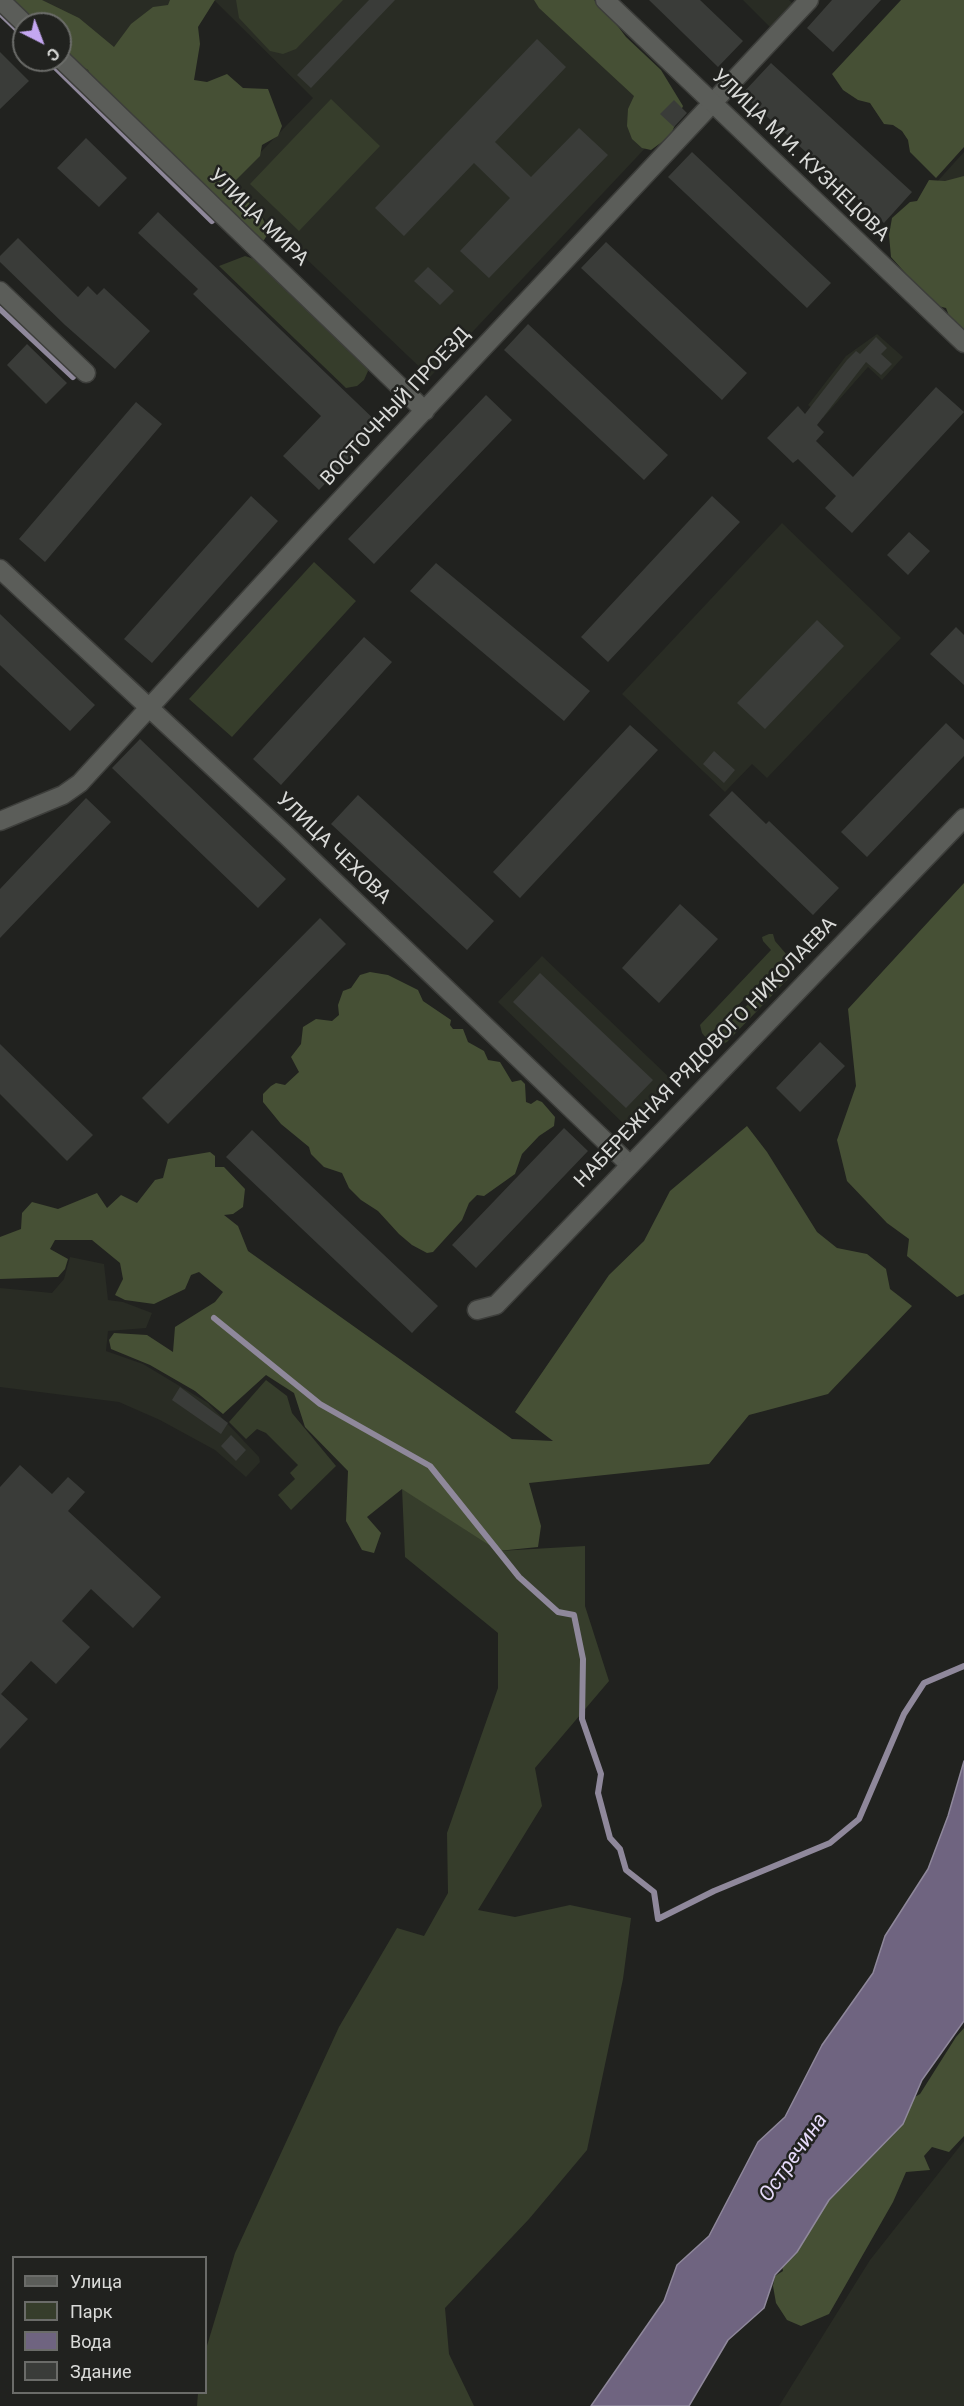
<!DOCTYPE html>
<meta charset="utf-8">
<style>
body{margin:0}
#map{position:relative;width:964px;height:2406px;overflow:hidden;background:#21221f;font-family:Roboto,sans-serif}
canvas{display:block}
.legend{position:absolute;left:12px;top:2256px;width:195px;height:138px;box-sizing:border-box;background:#21221f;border:2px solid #6b6c69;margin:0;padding:8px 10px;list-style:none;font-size:18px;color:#dadbd9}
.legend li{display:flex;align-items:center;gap:12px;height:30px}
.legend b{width:30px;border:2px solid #6b6c69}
.north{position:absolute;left:12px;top:12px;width:60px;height:60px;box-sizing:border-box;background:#21221f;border:2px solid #6b6c69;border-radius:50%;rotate:138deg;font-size:16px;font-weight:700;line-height:24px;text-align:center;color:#dadbd9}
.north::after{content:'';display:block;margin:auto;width:21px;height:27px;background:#c4a7f1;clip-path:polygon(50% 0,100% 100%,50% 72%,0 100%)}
</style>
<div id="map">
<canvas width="964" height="2406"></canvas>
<ul class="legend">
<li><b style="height:8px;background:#5b5d59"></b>Улица</li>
<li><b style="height:16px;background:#363d2b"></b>Парк</li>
<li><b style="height:16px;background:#6f6480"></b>Вода</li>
<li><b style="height:16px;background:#3a3c39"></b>Здание</li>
</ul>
<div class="north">С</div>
</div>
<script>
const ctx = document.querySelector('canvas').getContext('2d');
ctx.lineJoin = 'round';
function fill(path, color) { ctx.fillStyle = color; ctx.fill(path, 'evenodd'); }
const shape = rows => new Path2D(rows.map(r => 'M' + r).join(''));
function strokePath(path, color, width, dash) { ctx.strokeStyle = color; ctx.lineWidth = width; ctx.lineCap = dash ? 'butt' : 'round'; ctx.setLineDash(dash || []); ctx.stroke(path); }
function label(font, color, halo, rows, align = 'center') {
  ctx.font = font + ' Roboto,sans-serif'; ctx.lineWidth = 5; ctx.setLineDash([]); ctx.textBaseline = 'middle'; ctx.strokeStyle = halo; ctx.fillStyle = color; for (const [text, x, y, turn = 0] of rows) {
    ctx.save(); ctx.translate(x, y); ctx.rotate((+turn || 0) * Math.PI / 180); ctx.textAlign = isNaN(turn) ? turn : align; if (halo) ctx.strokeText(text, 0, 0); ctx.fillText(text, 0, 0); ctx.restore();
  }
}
fill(shape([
 [35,0,190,0,115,77],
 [214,0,569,0,666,126,430,377,229,185,313,98],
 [743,0,789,0,793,4,770,27],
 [964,152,964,238,925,195],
 [877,334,903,357,882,380,868,367,823,418,808,405,846,356],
 [782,523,901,638,767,778,752,764,725,792,622,694],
 [542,956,672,1080,627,1127,498,1002],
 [70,1257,104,1264,108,1300,123,1302,152,1313,146,1328,108,1331,106,1351,143,1364,208,1403,259,1457,260,1462,246,1477,215,1450,160,1420,119,1402,0,1387,0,1288,52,1293,64,1279],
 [964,2141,964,2406,779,2406,870,2260]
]), '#292c24');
fill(shape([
 [236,0,343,0,296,49,283,54,270,51,239,18],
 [331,99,380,146,299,231,250,184],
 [245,256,257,260,367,366,368,371,364,380,357,386,346,388,219,266],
 [314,562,356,601,232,737,189,699],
 [769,934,773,934,775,941,787,955,706,1038,702,1033,700,1025,771,950,763,941,762,937],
 [796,955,794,968,788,979,727,1042,719,1046,711,1042],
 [266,1380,287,1396,292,1413,336,1466,291,1510,278,1495,295,1479,290,1473,298,1465,266,1433,257,1429,246,1439,229,1422],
 [402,1488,498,1551,585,1546,585,1606,609,1681,535,1768,542,1806,478,1910,515,1917,570,1905,631,1918,623,1979,587,2150,529,2219,445,2308,449,2354,474,2406,197,2406,198,2393,206,2392,206,2349,235,2253,339,2027,397,1928,424,1936,448,1893,447,1833,498,1688,498,1633,405,1557]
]), '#363d2b');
fill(shape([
 [0,0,42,0,79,18,114,47,131,24,153,7,168,5,170,0,215,0,198,27,200,44,194,80,207,82,227,74,243,88,268,89,282,126,278,136,262,145,260,156,235,181,241,195,261,215,269,232,264,240,256,243,204,190,195,175,184,170,98,89,88,70,60,53,60,24,25,24],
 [534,0,594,0,604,8,626,37,661,70,683,106,672,132,662,142,651,150,642,148,632,139,627,126,628,109,634,96,539,8],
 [901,0,964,0,964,147,936,178,910,152,908,140,902,131,893,125,884,124,870,103,858,100,843,90,832,74],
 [964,176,964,337,953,326,946,308,934,305,891,257,889,235,892,218,910,202,917,201,929,180,945,181],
 [964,883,964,1294,957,1297,907,1256,909,1239,887,1223,847,1181,837,1140,856,1086,848,1009],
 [370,972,388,975,418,990,423,1001,451,1020,450,1025,453,1029,463,1029,468,1042,484,1051,488,1060,500,1062,512,1082,521,1080,525,1084,526,1102,531,1104,537,1100,542,1102,555,1117,554,1126,539,1136,522,1154,515,1174,484,1196,477,1195,469,1203,462,1220,433,1252,427,1253,412,1245,399,1234,378,1211,361,1200,349,1188,342,1173,324,1167,311,1154,309,1147,281,1124,263,1102,263,1094,271,1086,276,1083,285,1085,299,1072,291,1057,301,1044,303,1027,316,1019,332,1021,339,1015,338,1005,343,991,351,988,360,975],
 [747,1126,767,1152,817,1232,837,1248,867,1254,886,1269,890,1289,912,1306,828,1394,749,1415,709,1464,529,1483,541,1526,538,1547,498,1551,402,1489,367,1517,381,1533,374,1553,362,1550,346,1521,348,1471,305,1427,294,1393,266,1375,223,1414,195,1391,150,1365,111,1349,109,1340,114,1333,147,1335,173,1352,175,1327,215,1302,223,1292,199,1272,191,1275,185,1289,154,1304,125,1300,115,1295,123,1279,120,1263,92,1240,55,1240,50,1249,68,1259,65,1269,58,1277,0,1279,0,1237,21,1229,22,1213,32,1202,58,1209,97,1193,107,1208,121,1195,137,1203,155,1180,163,1178,168,1159,210,1152,215,1156,215,1167,224,1167,245,1189,243,1207,233,1214,224,1215,238,1226,248,1251,512,1439,553,1441,515,1412,609,1275,644,1241,670,1191],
 [964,2028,964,2136,949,2152,932,2147,924,2156,930,2170,906,2172,893,2202,829,2314,801,2326,787,2320,776,2303,773,2286,775,2276,783,2271,781,2262,797,2231,908,2101,920,2094,956,2037]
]), '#465035');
const water = shape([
 [964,1761,964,2021,922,2080,903,2124,829,2200,797,2252,775,2275,764,2308,728,2340,689,2406,591,2406,664,2301,677,2265,709,2236,758,2142,785,2117,822,2045,873,1973,885,1936,928,1869,948,1816,964,1761]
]);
fill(water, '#6f6480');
strokePath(water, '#8f889b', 1.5);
strokePath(shape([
 [0,13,24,36],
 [48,60,212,221],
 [0,309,73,377],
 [214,1318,320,1404,430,1466,519,1577,558,1612,574,1615,583,1659,582,1719,601,1774,598,1793,610,1838,620,1849,626,1870,654,1892,658,1919,714,1891,830,1843,859,1819,904,1714,924,1683,964,1666]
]), '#8f889b', 6);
fill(shape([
 [369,0,395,0,311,88,297,75],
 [649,0,700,0,743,41,718,67],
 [832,0,881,0,833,52,807,28],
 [537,39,566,67,495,142,531,177,579,128,608,155,489,278,460,251,510,198,474,163,404,236,375,208],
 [0,52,29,81,0,109],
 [771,63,912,192,884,223,742,94],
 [674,100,687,113,674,127,660,114],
 [86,138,127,178,99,207,57,168],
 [692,152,831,283,807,308,668,177],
 [158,212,380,425,319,490,283,456,321,416,193,294,198,289,138,233],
 [18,238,78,297,88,286,97,295,104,288,150,331,115,369,65,325,0,262,0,256],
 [606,242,747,373,722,400,581,268],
 [428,267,454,291,440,305,414,281],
 [528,324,668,455,644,480,504,350],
 [876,337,887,348,881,354,892,364,881,375,866,362,817,425,824,432,816,441,853,477,936,387,964,412,852,533,825,508,836,496,798,459,793,463,767,438,798,406,805,414,847,360,856,351,860,354],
 [27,344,67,383,46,404,7,365],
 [486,395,512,420,374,564,348,539],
 [136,402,162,424,45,562,19,539],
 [251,496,278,521,152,663,124,639],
 [712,496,740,522,608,662,581,637],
 [909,532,930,551,908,575,887,555],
 [436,563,590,691,564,721,410,591],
 [0,614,95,705,70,731,0,665],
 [817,620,844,646,765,729,737,703],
 [956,627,964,635,964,685,930,654],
 [364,637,392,662,281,785,253,759],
 [946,723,964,740,964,756,867,857,841,832],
 [630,725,658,750,520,898,493,872],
 [140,739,286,879,258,908,112,768],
 [714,751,735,770,724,783,703,764],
 [732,791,766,824,769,821,839,888,813,915,709,815],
 [358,795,494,921,467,950,331,824],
 [86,798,111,822,0,938,0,889],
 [680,904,718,939,659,1003,622,968],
 [320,918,346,944,168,1124,142,1098],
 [540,973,653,1080,626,1108,513,1002],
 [820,1042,845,1066,800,1112,776,1088],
 [0,1044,93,1135,67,1161,0,1094],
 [564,1128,588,1151,476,1268,452,1245],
 [252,1130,438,1306,412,1333,226,1157],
 [180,1387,228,1423,221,1434,172,1400],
 [231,1435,246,1450,236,1461,221,1446],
 [20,1465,52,1494,68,1477,85,1492,68,1511,161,1597,133,1628,91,1589,62,1621,90,1647,56,1684,31,1661,1,1694,28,1719,0,1749,0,1487]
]), '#3a3c39');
const street = shape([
 [0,0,25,24],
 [60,58,425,411],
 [0,291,86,373],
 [0,569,286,835,630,1165],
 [0,821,63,795,80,783,315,527,809,0]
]);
const secondary = shape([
 [605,0,964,343],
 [477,1310,496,1305,964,818]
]);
strokePath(street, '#3d3e3b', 21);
strokePath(secondary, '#3d3e3b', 21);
strokePath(street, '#5b5d59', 18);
strokePath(secondary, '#5b5d59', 18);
label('20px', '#dadbd9', '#21221f', [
 ["УЛИЦА М.И. КУЗНЕЦОВА",800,156,44],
 ["УЛИЦА МИРА",258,218,44],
 ["ВОСТОЧНЫЙ ПРОЕЗД",396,407,-47],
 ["УЛИЦА ЧЕХОВА",333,849,44],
 ["НАБЕРЕЖНАЯ РЯДОВОГО НИКОЛАЕВА",706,1053,-46]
]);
label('italic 21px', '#e6dafa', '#21221f', [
 ["Остречина",794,2158,-55]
]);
</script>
